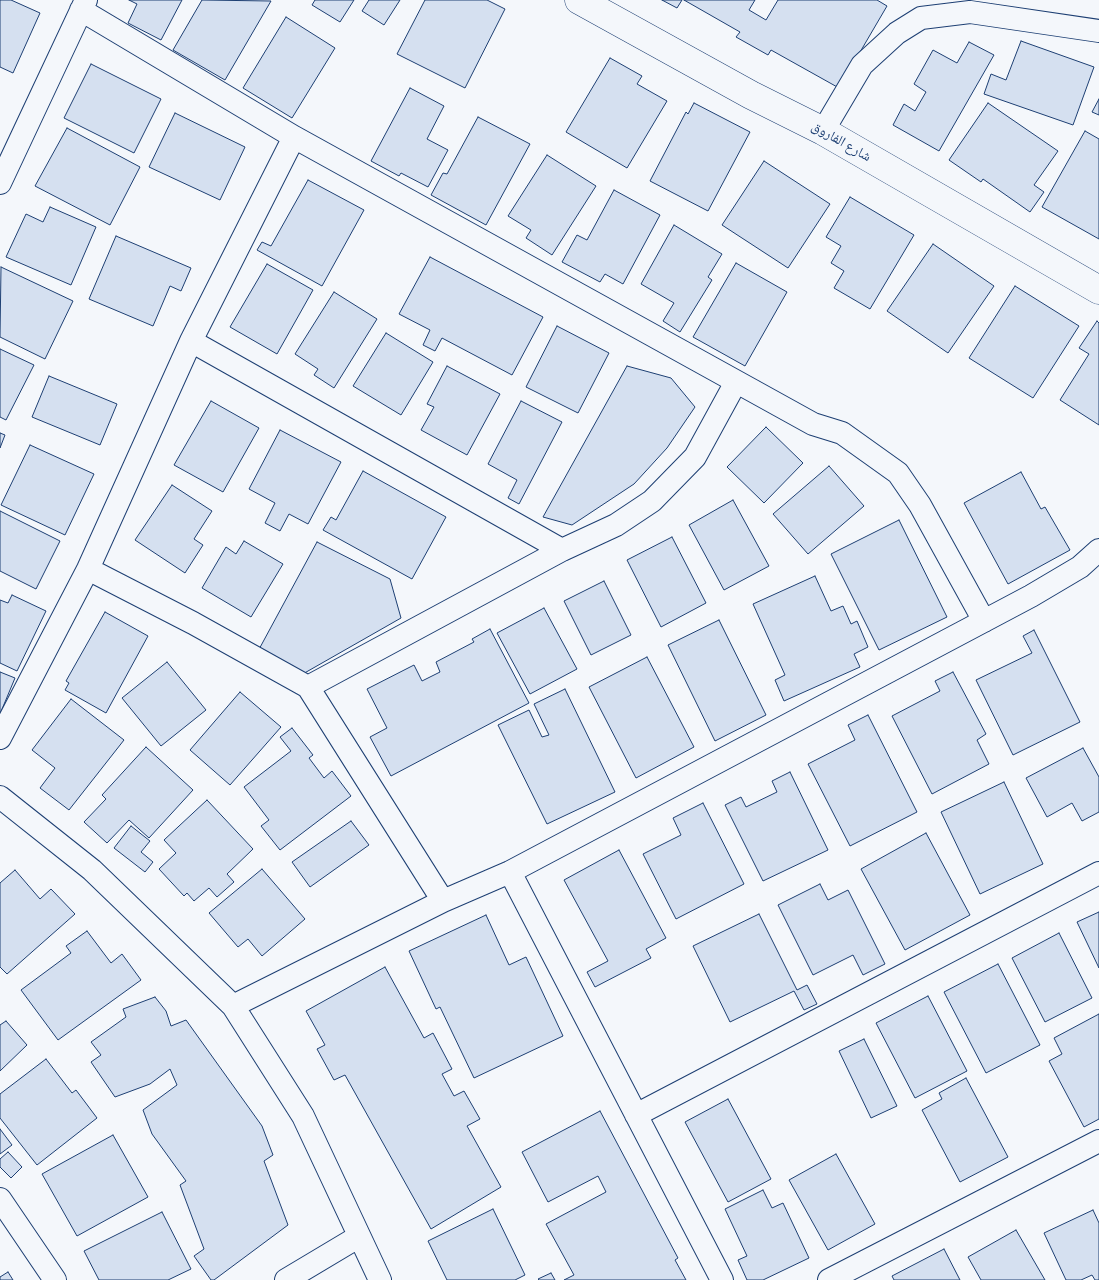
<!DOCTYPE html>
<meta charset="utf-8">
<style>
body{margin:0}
canvas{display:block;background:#f4f7fb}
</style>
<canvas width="1099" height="1280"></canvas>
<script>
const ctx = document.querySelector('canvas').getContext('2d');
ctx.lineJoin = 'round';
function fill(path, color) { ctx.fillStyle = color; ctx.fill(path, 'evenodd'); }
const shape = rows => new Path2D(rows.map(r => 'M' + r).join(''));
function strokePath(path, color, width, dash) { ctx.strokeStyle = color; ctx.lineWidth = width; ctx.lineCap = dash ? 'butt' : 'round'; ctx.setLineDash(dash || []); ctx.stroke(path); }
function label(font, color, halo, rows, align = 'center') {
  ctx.font = font + ' "Roboto Condensed","Noto Naskh Arabic",sans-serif'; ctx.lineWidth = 4; ctx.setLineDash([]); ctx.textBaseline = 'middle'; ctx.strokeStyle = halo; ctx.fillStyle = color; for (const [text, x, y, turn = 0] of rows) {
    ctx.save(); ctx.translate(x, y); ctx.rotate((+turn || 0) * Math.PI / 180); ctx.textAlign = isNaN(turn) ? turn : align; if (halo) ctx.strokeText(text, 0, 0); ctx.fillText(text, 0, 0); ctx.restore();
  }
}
const building = shape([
 [0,0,11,0,40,13,13,73,0,67,0,0],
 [129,0,182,0,161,40,128,23,137,4,129,0],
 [202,0,271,1,225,80,173,50,202,0],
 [315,0,354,0,340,22,312,5,315,0],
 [369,0,400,0,384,25,362,11,369,0],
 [425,0,487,0,505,9,465,88,397,54,425,0],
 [662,0,682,0,677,8,662,0],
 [684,0,755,0,749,10,766,20,778,0,877,0,887,6,839,88,771,50,768,55,736,37,740,32,684,0],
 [286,17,335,48,292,118,243,88,286,17],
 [1021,41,1094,67,1073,125,984,94,991,74,1006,80,1021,41],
 [969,42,994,55,939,151,893,125,904,104,915,111,926,92,914,84,933,50,957,63,969,42],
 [610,58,642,76,637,84,667,101,627,168,566,132,610,58],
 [91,64,161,99,134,153,64,118,91,64],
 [410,88,444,106,427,139,448,150,428,187,401,173,399,176,371,161,410,88],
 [1099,99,1099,115,1092,112,1099,99],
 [694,103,750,132,708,211,650,181,686,112,688,114,694,103],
 [988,103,1058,151,1034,185,1044,192,1030,212,983,179,981,182,949,160,988,103],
 [175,113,245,147,220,200,149,167,175,113],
 [478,117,530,144,486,225,431,195,443,173,447,174,478,117],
 [67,128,140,167,110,225,35,186,67,128],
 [1085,131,1099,139,1099,239,1042,207,1085,131],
 [547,155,596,186,552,255,526,238,531,230,508,216,547,155],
 [764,161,830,204,788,268,722,225,764,161],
 [308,180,364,210,322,286,257,250,262,242,271,246,308,180],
 [614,190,660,215,623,284,605,274,600,282,562,262,577,235,587,240,614,190],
 [850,197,914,235,870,309,834,288,844,271,831,263,841,246,826,237,850,197],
 [50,207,96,227,71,285,6,257,26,214,43,222,50,207],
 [674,225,722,254,708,277,712,280,680,332,663,321,674,303,641,284,674,225],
 [116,236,191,268,181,291,170,286,153,326,89,299,116,236],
 [933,244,994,286,948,353,887,311,933,244],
 [430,257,543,317,512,375,442,338,435,351,423,345,430,330,399,314,430,257],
 [736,263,787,292,745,366,693,337,736,263],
 [267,264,313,290,277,354,230,327,267,264],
 [1,267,73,301,45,359,0,337,1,267],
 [1015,286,1079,326,1033,398,969,358,1015,286],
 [334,292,377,319,334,388,314,375,318,369,295,354,334,292],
 [1097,321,1099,323,1099,425,1060,400,1089,354,1079,348,1097,321],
 [557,326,609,353,578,413,526,387,557,326],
 [386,333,433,362,401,415,353,386,386,333],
 [0,349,34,365,6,420,0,417,0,349],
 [447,366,500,394,467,455,421,430,434,407,427,404,447,366],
 [627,366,671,378,695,407,667,448,634,484,572,525,543,517,627,366],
 [49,376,117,404,100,445,32,417,49,376],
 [211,401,259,428,223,492,174,465,211,401],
 [521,401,562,422,519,504,508,498,517,480,488,464,521,401],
 [766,427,803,463,764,503,727,467,766,427],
 [280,430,341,462,308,524,289,514,280,531,265,523,275,503,249,489,280,430],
 [0,433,5,435,0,448,0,433],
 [30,445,94,474,65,535,1,505,30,445],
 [829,466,864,506,808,554,773,514,829,466],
 [363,471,446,517,412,579,323,530,331,517,336,520,363,471],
 [1021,472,1041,509,1045,507,1070,550,1008,584,964,503,1021,472],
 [172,485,212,511,194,539,203,545,185,573,135,540,172,485],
 [733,500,769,566,724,590,689,525,733,500],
 [0,511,60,541,36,589,0,571,0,511],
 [899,520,947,617,879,650,831,554,899,520],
 [672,537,706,603,661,627,627,560,672,537],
 [244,541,283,564,251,617,202,588,226,547,236,554,244,541],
 [317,542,390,579,401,618,301,675,257,653,317,542],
 [815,576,831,611,843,606,851,624,857,621,868,647,854,654,860,667,784,701,775,680,785,675,753,604,815,576],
 [604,581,631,635,591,655,564,601,604,581],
 [12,595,46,611,17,671,0,663,0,600,8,603,12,595],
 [544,608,577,669,530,694,497,633,544,608],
 [105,612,148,636,106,713,65,690,69,683,66,681,105,612],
 [719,620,766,715,715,741,668,645,719,620],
 [490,629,529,703,391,776,370,737,387,728,367,689,414,665,422,681,440,672,436,662,474,642,472,639,490,629],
 [1034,630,1080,722,1013,755,976,680,1032,653,1023,636,1034,630],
 [647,657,694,747,636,778,589,687,647,657],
 [167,662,206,710,161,746,122,698,167,662],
 [0,672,15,678,0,714,0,672],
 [953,672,986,734,977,740,989,764,932,794,892,716,940,691,935,681,953,672],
 [565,689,615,792,547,824,498,725,529,710,542,737,549,735,534,704,565,689],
 [240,692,281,727,230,785,190,750,240,692],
 [71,699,124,740,69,810,40,788,55,768,32,750,71,699],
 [868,715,917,812,850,846,808,764,855,740,848,725,868,715],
 [292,728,313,755,309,758,324,778,332,771,351,796,280,850,261,826,269,820,244,787,291,751,280,737,292,728],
 [146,747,193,790,149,838,129,820,107,843,84,822,106,799,102,795,146,747],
 [1083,748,1099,777,1099,812,1082,821,1072,803,1047,817,1026,778,1083,748],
 [790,772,828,850,763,881,725,805,741,797,746,807,777,792,772,781,790,772],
 [1004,782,1043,864,980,894,941,812,1004,782],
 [207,800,253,849,227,874,234,882,217,897,209,888,194,901,187,893,184,896,159,869,176,853,164,840,207,800],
 [703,803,744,884,676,919,643,854,681,835,673,818,703,803],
 [351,821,369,845,310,887,292,862,351,821],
 [131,826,150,841,141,852,153,862,145,872,114,848,131,826],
 [926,833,970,915,905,950,861,869,926,833],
 [619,850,666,938,646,949,651,958,595,987,587,972,608,961,564,880,619,850],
 [262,869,305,919,262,956,248,939,238,947,209,913,262,869],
 [15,870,40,899,51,889,75,914,7,974,0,967,0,883,15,870],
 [820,884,828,900,848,890,885,964,863,975,853,955,813,975,778,905,820,884],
 [1099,912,1099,968,1077,922,1099,912],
 [759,914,797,990,807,985,817,1004,804,1010,794,991,730,1022,693,946,759,914],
 [486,915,509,965,526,957,563,1036,474,1078,440,1007,436,1009,409,951,486,915],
 [87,931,111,963,122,954,141,980,58,1040,21,990,71,953,66,946,87,931],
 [1059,933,1092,998,1045,1022,1012,958,1059,933],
 [998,964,1040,1045,986,1073,944,992,998,964],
 [385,967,424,1038,433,1033,452,1069,442,1074,454,1096,464,1091,480,1119,467,1126,501,1187,431,1229,345,1075,334,1080,317,1049,325,1045,306,1011,385,967],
 [928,996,967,1071,915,1098,876,1023,928,996],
 [155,997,166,1011,171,1026,186,1020,262,1126,273,1155,264,1161,288,1225,214,1280,211,1280,194,1256,204,1249,180,1185,186,1181,152,1134,143,1110,177,1085,170,1069,150,1084,115,1097,91,1062,101,1055,91,1042,126,1017,123,1009,155,997],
 [1099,1014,1099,1119,1084,1127,1049,1061,1062,1054,1054,1038,1099,1014],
 [6,1021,27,1045,0,1071,0,1025,6,1021],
 [864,1039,897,1106,871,1118,839,1051,864,1039],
 [46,1059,72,1093,76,1090,97,1118,37,1165,0,1118,0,1094,46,1059],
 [966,1078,1008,1157,960,1182,922,1110,942,1099,939,1093,966,1078],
 [728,1099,771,1179,728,1202,685,1122,728,1099],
 [600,1111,678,1258,675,1260,686,1280,564,1280,574,1275,546,1224,606,1192,598,1176,548,1202,522,1152,600,1111],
 [0,1129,12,1145,0,1154,0,1129],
 [113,1135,148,1197,77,1236,42,1174,113,1135],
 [8,1152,22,1167,11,1178,0,1167,0,1159,8,1152],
 [836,1154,875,1224,828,1250,789,1180,836,1154],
 [763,1190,772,1208,783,1203,809,1258,763,1280,747,1280,738,1260,747,1256,725,1209,763,1190],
 [493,1209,525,1275,515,1280,447,1280,428,1241,493,1209],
 [1093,1210,1099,1223,1099,1280,1095,1280,1092,1275,1081,1280,1066,1280,1044,1233,1093,1210],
 [162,1212,191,1269,168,1280,99,1280,84,1251,162,1212],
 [1016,1230,1045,1280,981,1280,968,1257,1016,1230],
 [944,1249,960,1280,894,1280,892,1276,944,1249],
 [8,1272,13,1280,0,1280,0,1277,8,1272],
 [551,1273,555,1280,539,1280,538,1279,551,1273]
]);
fill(building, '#d5e0f0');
strokePath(building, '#1d3f73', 1);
const street = shape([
 [81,10,294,137,813,424,842,433,898,473,920,505,984,621],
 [823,131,862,65,897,33,921,18,970,12,1099,31],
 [0,183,86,0],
 [191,341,562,550],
 [88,569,193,623,308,687,443,901],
 [308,687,562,550,616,525,652,501,695,457,736,382],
 [0,738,88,569,191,341,294,137],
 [0,797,92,870,233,1006,303,1116,380,1280],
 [510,872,722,1280],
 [233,1006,443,901,510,872,1031,596,1080,567,1099,550],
 [636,1115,1099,873],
 [0,1199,55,1280],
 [286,1280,358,1237],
 [829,1280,1099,1141]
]);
const secondary = shape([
 [579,0,751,95,823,131,1099,290]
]);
strokePath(street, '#1d3f73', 24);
strokePath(secondary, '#1d3f73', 29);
strokePath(street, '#f4f7fb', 22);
strokePath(secondary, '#f4f7fb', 28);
label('14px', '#1d3f73', '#f4f7fb', [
 ["شارع الفاروق",841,142,30]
]);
</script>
